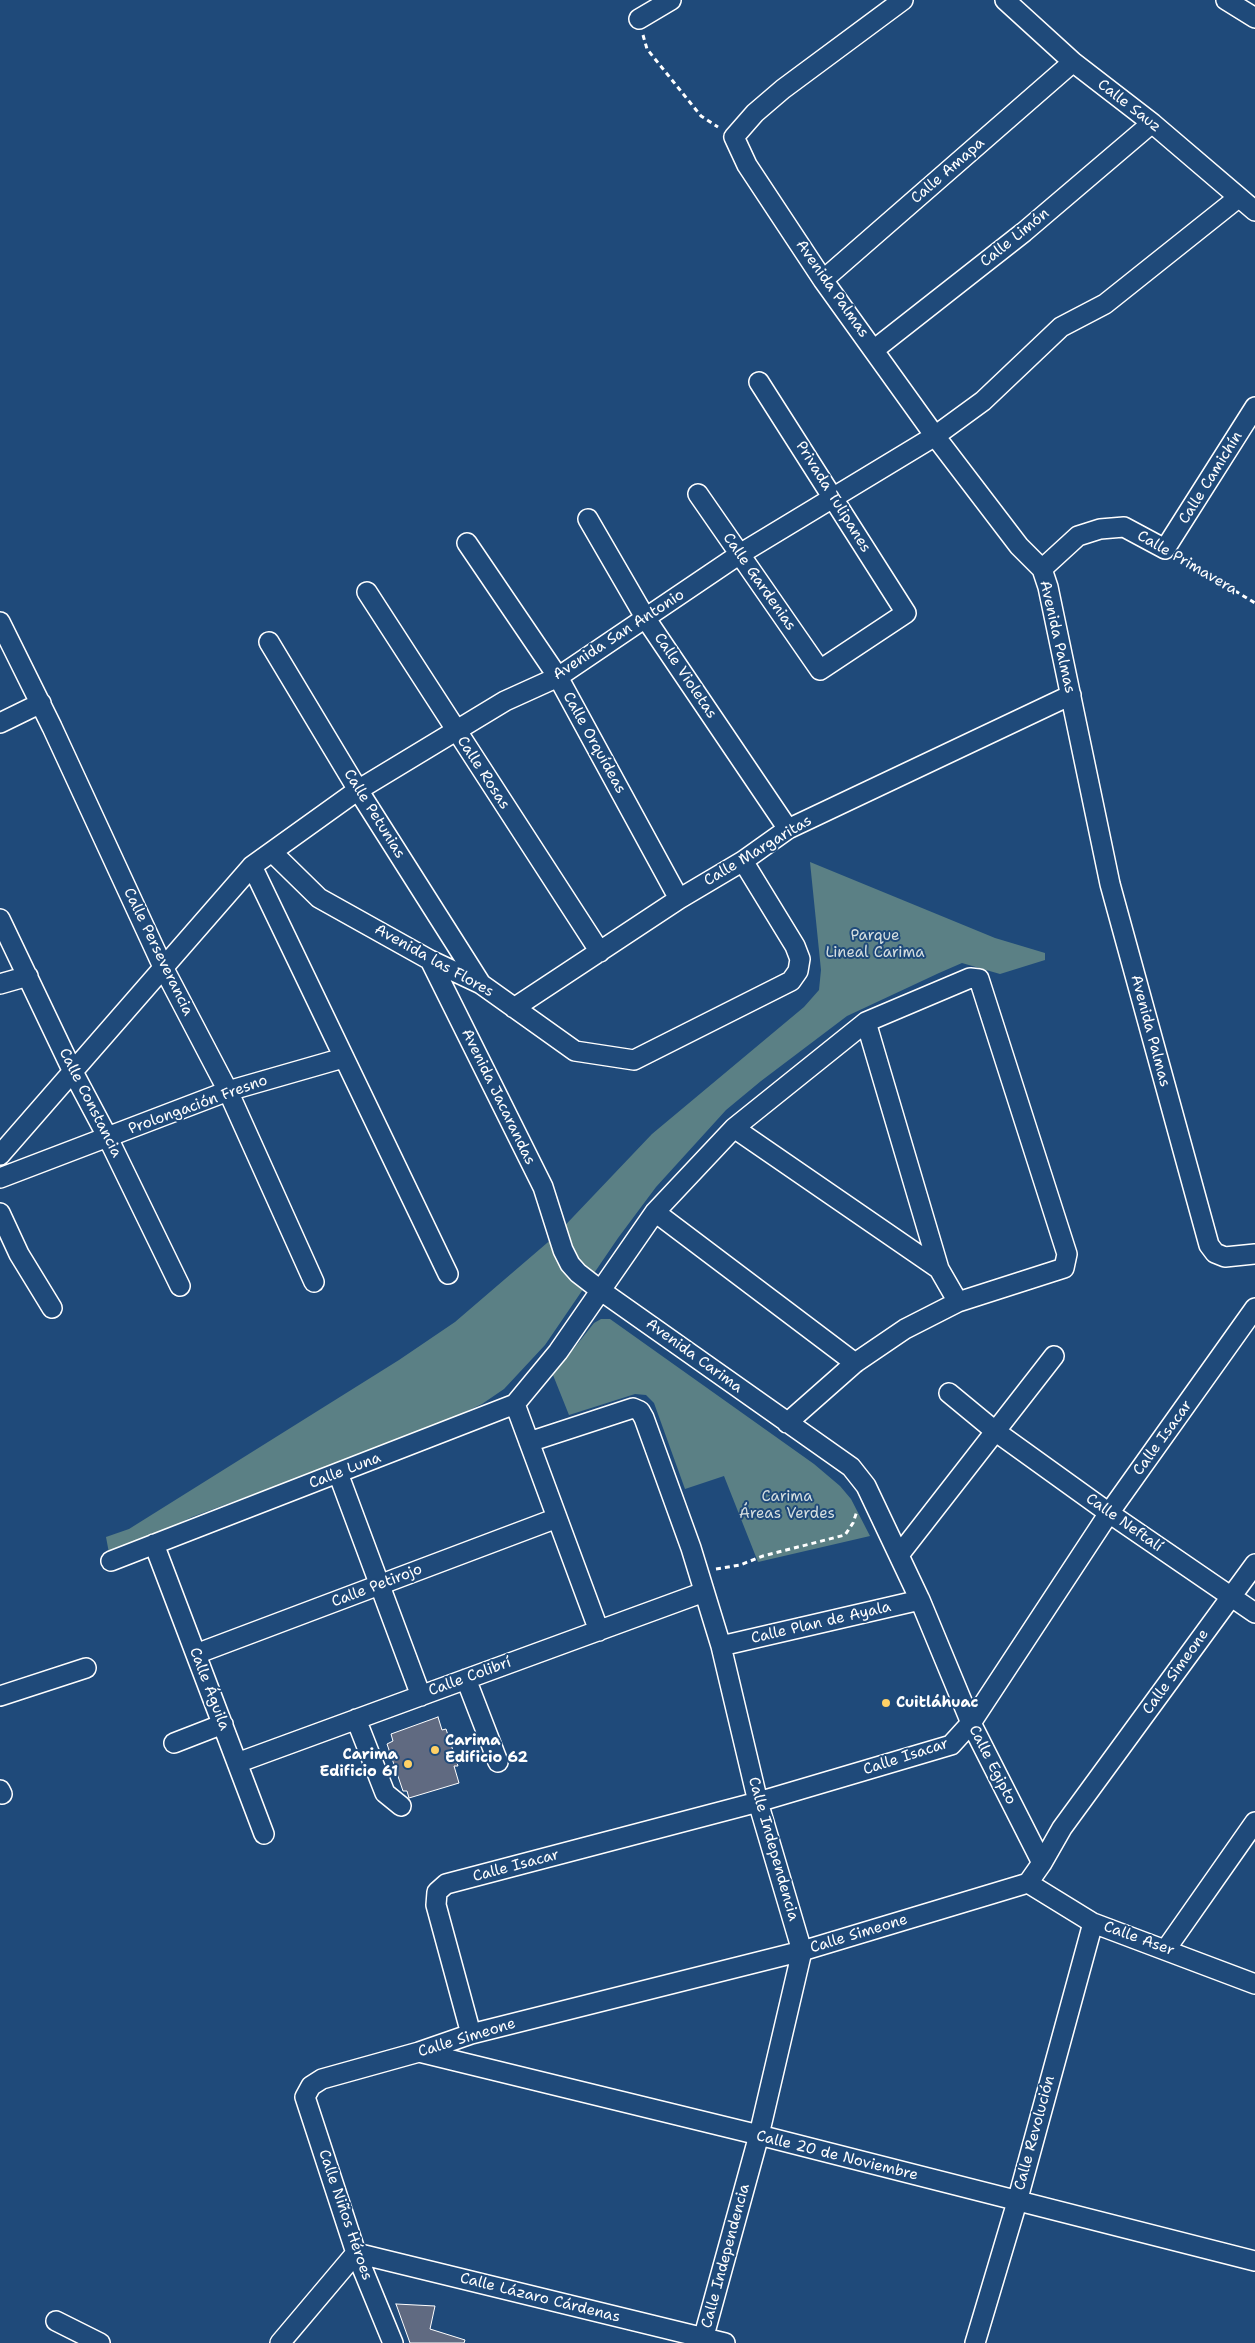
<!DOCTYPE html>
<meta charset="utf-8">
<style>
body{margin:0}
canvas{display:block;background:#1f4a7a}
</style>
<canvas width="1255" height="2343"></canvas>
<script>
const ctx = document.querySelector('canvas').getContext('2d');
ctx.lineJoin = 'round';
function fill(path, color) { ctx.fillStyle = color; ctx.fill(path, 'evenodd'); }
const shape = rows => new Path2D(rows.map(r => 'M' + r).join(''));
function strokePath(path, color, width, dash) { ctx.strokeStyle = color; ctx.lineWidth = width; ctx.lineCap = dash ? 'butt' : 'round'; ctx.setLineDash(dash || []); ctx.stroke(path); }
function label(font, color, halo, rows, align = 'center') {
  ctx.font = font + ' "Shantell Sans",sans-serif'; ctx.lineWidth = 4; ctx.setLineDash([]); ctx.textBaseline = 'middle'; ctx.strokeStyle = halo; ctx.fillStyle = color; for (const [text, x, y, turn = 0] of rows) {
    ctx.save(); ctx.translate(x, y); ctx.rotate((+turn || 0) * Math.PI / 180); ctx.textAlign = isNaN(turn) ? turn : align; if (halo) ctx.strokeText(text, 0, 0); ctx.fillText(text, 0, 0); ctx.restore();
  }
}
fill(shape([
 [810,862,995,938,1045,953,1045,960,1000,974,962,963,939,973,847,1016,761,1081,726,1110,656,1187,618,1238,545,1345,504,1389,482,1404,432,1428,192,1517,151,1537,109,1553,106,1537,129,1529,399,1360,455,1322,554,1237,652,1134,804,1007,819,990,821,970],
 [601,1319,610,1319,814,1464,840,1486,851,1499,870,1536,758,1562,724,1476,685,1489,654,1403,646,1395,635,1394,569,1415,553,1375,594,1323]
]), '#5b8085');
const building = shape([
 [438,1717,442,1730,446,1729,458,1766,454,1766,459,1783,409,1798,407,1791,403,1791,387,1744,393,1741,391,1734,438,1717],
 [396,2304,435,2306,430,2329,465,2340,464,2343,410,2343,396,2304]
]);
fill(building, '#606a81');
strokePath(building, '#fff', 1);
const minor = shape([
 [903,0,783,89,755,113,734,137,747,165,823,280,935,436,1019,546,1042,569,1048,587,1110,884,1209,1245,1215,1253,1225,1257,1255,1254],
 [1005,0,1073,62,1152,123,1255,211],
 [1226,0,1255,18],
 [639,19,671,0],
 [823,280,1073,62],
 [875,349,1024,232,1152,123],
 [698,494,820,670,906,613,759,382],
 [588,519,646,619,788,829],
 [467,543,558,677,679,899],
 [1042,569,1078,536,1100,529,1124,527,1165,549,1255,407],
 [367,592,600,952],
 [0,622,52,727,163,967,228,1091,314,1282],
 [269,642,358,790,481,984],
 [0,723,41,703],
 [272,852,319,898,430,960,481,984,575,1051,634,1060,791,981,798,971,800,959,795,946,743,861],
 [252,866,448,1274],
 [0,919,73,1072,108,1138,180,1286],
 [430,960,543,1187,563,1250,570,1264,578,1273,600,1290,851,1467,866,1486,920,1600,971,1723,1042,1863],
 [0,984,28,976],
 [514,1008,679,899,743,861,788,829,1071,695],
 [866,1022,939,1269],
 [734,1128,939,1269,958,1302],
 [0,1155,252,866,358,790,505,701,558,677,740,554,935,436,983,401,1061,327,1105,304,1238,198],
 [0,1178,228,1091,343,1058],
 [655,1212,855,1363],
 [0,1213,19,1254,52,1308],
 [949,1393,995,1431,1109,1513,1255,1613],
 [515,1404,599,1631],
 [529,1442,633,1408,640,1411,644,1418,691,1548,721,1646,758,1802,802,1951,759,2135,702,2343],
 [338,1473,421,1696],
 [154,1544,264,1834],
 [899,1555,1054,1356],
 [111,1561,515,1404,558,1352,655,1212,734,1128,866,1022,970,978,979,979,1067,1254,1064,1268,958,1302,905,1329,855,1363,787,1423],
 [721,1646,920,1600],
 [196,1654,557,1518],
 [466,1679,498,1762],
 [0,1696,86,1668],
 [356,1719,385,1793,401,1806],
 [174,1743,223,1724],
 [237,1763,704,1592],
 [0,1790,2,1794],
 [1028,1883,1093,1923,1255,1984],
 [1166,1949,1255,1822],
 [471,2034,436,1905,437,1892,446,1884,758,1802,951,1745,971,1723,1109,1513,1255,1308],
 [419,2052,759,2135,1255,2261],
 [56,2321,100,2343],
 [280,2343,356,2253,725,2343],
 [393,2343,356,2253,305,2097,311,2086,322,2079,419,2052,471,2034,802,1951,1028,1883,1042,1863,1062,1828,1255,1564],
 [975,2343,1017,2202,1093,1923]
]);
strokePath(minor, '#fff', 22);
strokePath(shape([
 [643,35,647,49,701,116,718,127],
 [1181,558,1255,603],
 [716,1569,740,1565,763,1556,845,1535,853,1523,857,1511]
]), '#fff', 3, [5, 4]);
strokePath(minor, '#1f4a7a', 19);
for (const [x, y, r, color] of [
 [886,1703,5,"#ffd166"],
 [435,1750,5,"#ffd166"],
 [408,1764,5,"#ffd166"]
]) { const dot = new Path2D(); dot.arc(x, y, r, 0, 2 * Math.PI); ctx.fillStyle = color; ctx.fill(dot); strokePath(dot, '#1f4a7a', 2); }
label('15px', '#fff', '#1f4a7a', [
 ["Calle Sauz",1129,106,38],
 ["Calle Amapa",948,171,-41],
 ["Calle Limón",1015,238,-39],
 ["Avenida Palmas",832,289,55],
 ["Calle Camichín",1211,478,-58],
 ["Privada Tulipanes",833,497,58],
 ["Calle Primavera",1187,563,30],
 ["Calle Gardenias",759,582,55],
 ["Avenida San Antonio",619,635,-33],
 ["Avenida Palmas",1057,637,77],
 ["Calle Violetas",685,676,56],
 ["Calle Orquídeas",594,743,61],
 ["Calle Rosas",483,773,57],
 ["Calle Petunias",374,814,58],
 ["Calle Margaritas",758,851,-31],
 ["Calle Perseverancia",158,952,64],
 ["Avenida las Flores",434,961,29],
 ["Avenida Palmas",1150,1031,75],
 ["Avenida Jacarandas",498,1097,64],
 ["Calle Constancia",90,1103,63],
 ["Prolongación Fresno",198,1105,-20],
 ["Avenida Carima",694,1356,36],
 ["Calle Isacar",1163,1438,-54],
 ["Calle Luna",345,1471,-21],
 ["Calle Neftalí",1124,1523,35],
 ["Calle Petirojo",377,1586,-21],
 ["Calle Plan de Ayala",821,1623,-13],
 ["Calle Simeone",1176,1672,-54],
 ["Calle Colibrí",470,1677,-20],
 ["Calle Águila",209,1689,69],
 ["Calle Isacar",906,1757,-18],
 ["Calle Egipto",992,1765,63],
 ["Calle Independencia",773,1849,74],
 ["Calle Isacar",516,1866,-15],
 ["Calle Simeone",859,1934,-17],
 ["Calle Aser",1139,1939,20],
 ["Calle Simeone",467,2038,-17],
 ["Calle Revolución",1035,2133,-75],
 ["Calle 20 de Noviembre",837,2156,14],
 ["Calle Niños Héroes",345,2215,71],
 ["Calle Independencia",726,2256,-75],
 ["Calle Lázaro Cárdenas",540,2298,14]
]);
label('15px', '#d6dfe0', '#1f4a7a', [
 ["Parque",875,936],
 ["Lineal Carima",875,953],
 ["Carima",787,1497],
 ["Áreas Verdes",787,1514]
]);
label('bold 15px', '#fff', '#1f4a7a', [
 ["Cuitláhuac",896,1703],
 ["Carima",445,1741],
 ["Edificio 62",445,1758],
 ["Carima",398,1755,"right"],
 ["Edificio 61",398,1772,"right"]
], 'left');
</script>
